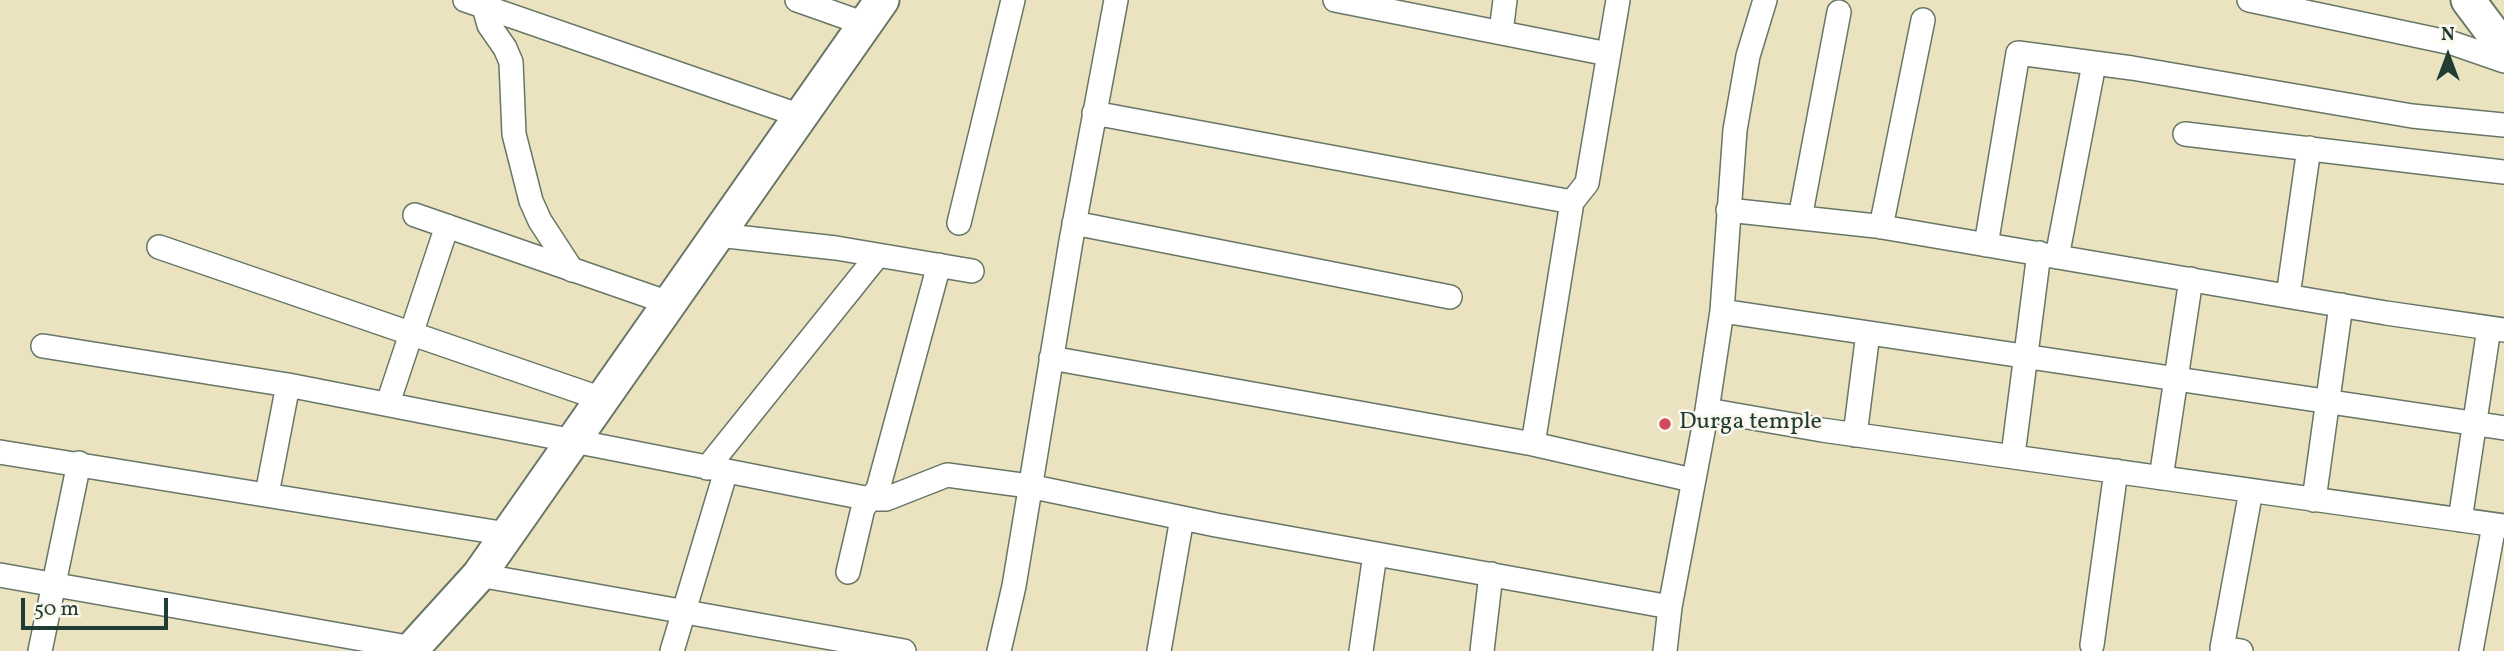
<!DOCTYPE html>
<style>
body{margin:0}
#map{position:relative;width:2504px;height:651px;overflow:hidden;background:#ebe2c0;font-family:Vollkorn,serif}
canvas{display:block}
.north{position:absolute;left:2413px;top:21px;width:70px;height:70px;-webkit-text-stroke:5px #fbf7ec;paint-order:stroke;rotate:0deg;font-size:19px;font-weight:700;line-height:28px;text-align:center;color:#1f3d34}
.north::after{content:'';display:block;margin:auto;width:24px;height:32px;background:#1f3d34;clip-path:polygon(50% 0,100% 100%,50% 72%,0 100%)}
.scale{position:absolute;left:21px;top:598px;width:147px;height:32px;box-sizing:border-box;border:4px solid #1f3d34;border-top:0;padding-left:9px;font-size:21px;line-height:24px;white-space:nowrap;color:#1f3d34;-webkit-text-stroke:5px #fbf7ec;paint-order:stroke}
</style>
<div id="map">
<canvas width="2504" height="651"></canvas>
<div class="north">N</div>
<div class="scale">50 m</div>
</div>
<script>
const ctx = document.querySelector('canvas').getContext('2d');
ctx.lineJoin = 'round';
const shape = rows => new Path2D(rows.map(r => 'M' + r).join(''));
function strokePath(path, color, width, dash) { ctx.strokeStyle = color; ctx.lineWidth = width; ctx.lineCap = dash ? 'butt' : 'round'; ctx.setLineDash(dash || []); ctx.stroke(path); }
function label(font, color, halo, rows, align = 'center') {
  ctx.font = font + ' Vollkorn,serif'; ctx.lineWidth = 5; ctx.setLineDash([]); ctx.textBaseline = 'middle'; ctx.strokeStyle = halo; ctx.fillStyle = color; for (const [text, x, y, turn = 0] of rows) {
    ctx.save(); ctx.translate(x, y); ctx.rotate((+turn || 0) * Math.PI / 180); ctx.textAlign = isNaN(turn) ? turn : align; if (halo) ctx.strokeText(text, 0, 0); ctx.fillText(text, 0, 0); ctx.restore();
  }
}
const street = shape([
 [465,0,801,116],
 [486,0,484,7,489,25,505,48,511,62,514,134,531,201,540,221,572,270],
 [797,0,865,24],
 [1335,0,1608,54],
 [2249,0,2452,43,2504,61],
 [1501,32,1505,0],
 [1094,113,1572,202],
 [2185,134,2504,172],
 [1728,210,1876,226,2386,313,2504,330],
 [415,215,669,303],
 [1800,218,1839,12],
 [959,223,1013,0],
 [1074,223,1450,297],
 [1881,227,1923,20],
 [718,235,836,248,972,271],
 [1986,245,2018,53,2132,68,2412,116,2504,125],
 [159,247,602,399],
 [2057,257,2094,64],
 [2288,296,2309,148],
 [1722,311,2504,428],
 [43,346,288,385,870,499,886,499,947,475,1029,486,1216,525,1670,607],
 [1051,358,1533,444,1692,480],
 [388,403,447,226],
 [1707,410,1822,430,2504,526],
 [1855,435,1868,333],
 [1533,444,1572,202,1587,183,1618,0],
 [0,452,507,534],
 [2013,455,2039,253],
 [707,468,878,255],
 [2161,478,2191,279],
 [267,494,288,385],
 [2314,500,2341,305],
 [2460,520,2489,328],
 [848,572,863,508,878,489,939,265],
 [0,575,413,648],
 [479,575,904,651],
 [2092,645,2116,471],
 [40,651,79,463],
 [672,651,726,471],
 [999,651,1014,586,1071,241,1116,0],
 [1159,651,1182,518],
 [1361,651,1375,554],
 [1482,651,1491,574],
 [1665,651,1670,607,1707,410,1722,311,1735,130,1748,56,1765,0],
 [2241,651,2222,648,2251,491],
 [2471,651,2494,525]
]);
const secondary = shape([
 [2468,0,2504,48],
 [410,651,479,575,882,0]
]);
strokePath(street, '#667765', 26);
strokePath(secondary, '#667765', 37);
strokePath(street, '#fff', 23);
strokePath(secondary, '#fff', 33);
for (const [x, y, r, color] of [
 [1665,424,7,"#d1495b"]
]) { const dot = new Path2D(); dot.arc(x, y, r, 0, 2 * Math.PI); ctx.fillStyle = color; ctx.fill(dot); strokePath(dot, '#fbf7ec', 2.5); }
label('24px', '#1f3d34', '#fbf7ec', [
 ["Durga temple",1679,424]
], 'left');
</script>
